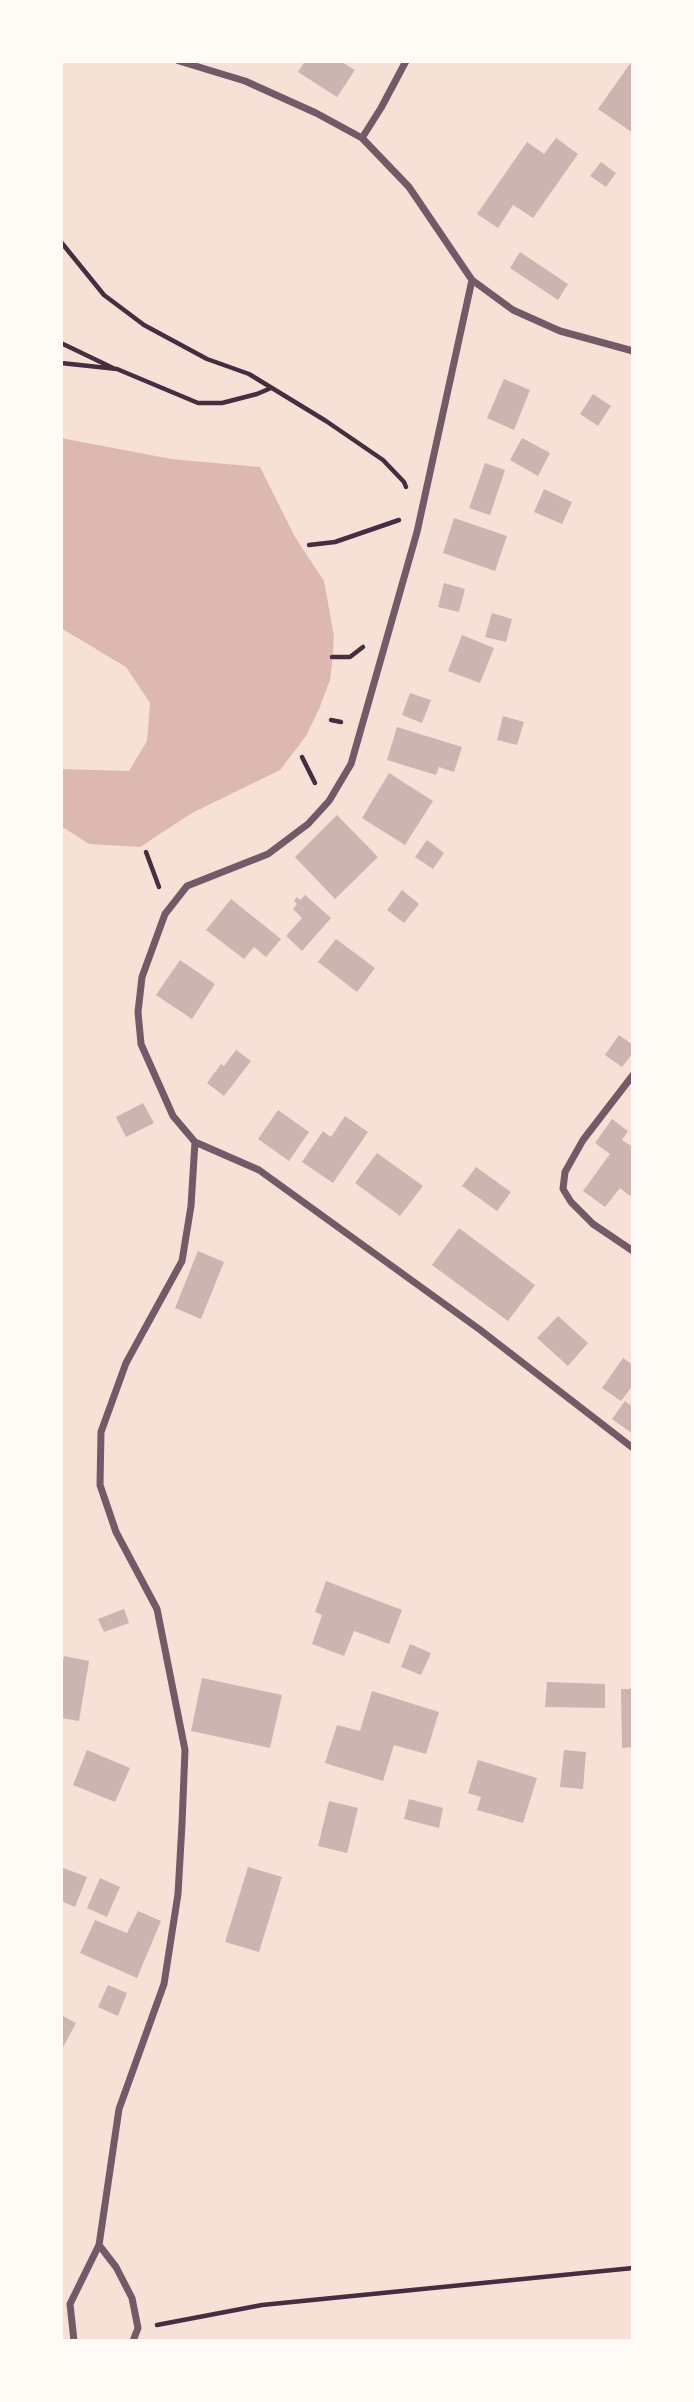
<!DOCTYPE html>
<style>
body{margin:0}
#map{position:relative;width:694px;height:2402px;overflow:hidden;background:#f7e1d7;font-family:Rubik,sans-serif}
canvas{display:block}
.frame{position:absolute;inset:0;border:63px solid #fffaf5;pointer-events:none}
</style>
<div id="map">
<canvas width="694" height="2402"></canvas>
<div class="frame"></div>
</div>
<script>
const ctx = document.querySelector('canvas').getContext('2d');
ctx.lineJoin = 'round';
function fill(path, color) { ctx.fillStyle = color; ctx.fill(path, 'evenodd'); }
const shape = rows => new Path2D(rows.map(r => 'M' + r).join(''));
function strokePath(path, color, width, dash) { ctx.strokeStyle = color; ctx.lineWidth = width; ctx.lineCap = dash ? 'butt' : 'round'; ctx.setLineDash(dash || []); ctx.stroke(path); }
fill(shape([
 [61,438,171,459,260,467,295,537,324,581,334,636,332,664,330,680,319,709,306,736,280,770,192,813,140,847,89,844,61,826,61,769,129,771,147,741,150,703,126,667,61,628]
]), '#dcb8b0');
fill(shape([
 [305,61,340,61,355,70,337,97,298,72],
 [632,61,633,61,633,133,598,109],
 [556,138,578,154,533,218,513,205,498,228,477,214,527,142,544,154],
 [601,162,616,173,606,187,590,176],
 [520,252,568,284,558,300,510,268],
 [504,379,530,390,514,430,487,418],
 [593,394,611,406,598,426,580,414],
 [522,438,550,453,538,476,510,460],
 [485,463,505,470,490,515,469,508],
 [544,489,572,502,562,524,534,512],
 [454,518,507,536,495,571,443,553],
 [444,583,465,589,459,612,438,607],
 [492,613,512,619,506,642,485,637],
 [462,635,494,648,480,683,448,671],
 [410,693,431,700,422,723,402,715],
 [503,716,524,722,517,745,497,740],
 [397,727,462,747,454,772,439,767,436,775,387,760],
 [389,773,433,801,405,845,362,818],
 [337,815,378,857,335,899,295,857],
 [427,840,444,853,433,869,415,857],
 [402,890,419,904,404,923,387,910],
 [305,895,331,918,302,951,286,936,302,918,293,909,297,904,294,901,297,897,300,900],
 [231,899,281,939,266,957,254,947,244,959,206,930],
 [336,939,375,968,357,992,318,962],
 [180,960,215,984,192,1019,156,995],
 [619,1035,633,1045,633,1053,622,1067,605,1055],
 [236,1050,251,1061,224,1096,207,1083,221,1064,224,1066],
 [143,1103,154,1123,126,1137,116,1117],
 [278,1110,309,1132,289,1161,258,1139],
 [345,1116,368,1132,333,1183,302,1162,323,1131,331,1137],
 [612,1119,628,1131,622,1140,633,1147,633,1192,630,1196,620,1188,605,1207,583,1191,610,1154,595,1143],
 [377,1153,423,1186,400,1216,355,1183],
 [476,1167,511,1192,497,1211,462,1186],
 [459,1228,535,1285,508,1321,432,1265],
 [198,1251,224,1262,201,1319,175,1308],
 [558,1316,588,1343,568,1366,537,1338],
 [623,1358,633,1365,633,1385,621,1401,602,1388],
 [625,1401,633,1407,633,1434,612,1419],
 [326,1581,402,1610,389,1644,354,1631,344,1656,312,1644,322,1615,315,1612],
 [124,1609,129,1623,104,1632,98,1619],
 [410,1644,431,1653,421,1675,401,1667],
 [64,1656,89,1661,79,1721,61,1718,61,1669],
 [202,1678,282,1695,270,1748,191,1731],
 [547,1682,605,1684,605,1708,545,1707],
 [621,1689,633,1689,633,1747,622,1748],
 [372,1691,439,1712,426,1754,394,1745,383,1781,325,1763,337,1725,360,1731],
 [87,1750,130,1768,115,1802,73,1785],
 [564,1750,586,1752,583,1789,560,1787],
 [478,1760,537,1778,523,1823,477,1810,481,1797,468,1793],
 [409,1799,443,1808,439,1828,404,1819],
 [329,1801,358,1808,347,1853,318,1846],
 [61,1867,87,1877,75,1907,61,1901],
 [248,1867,282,1877,259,1952,225,1942],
 [100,1878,120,1887,107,1917,87,1908],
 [138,1911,161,1921,137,1978,80,1953,95,1920,127,1933],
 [108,1985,127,1993,118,2016,98,2007],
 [61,2015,76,2023,61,2051]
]), '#ccb4b1');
strokePath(shape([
 [61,242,104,295,144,325,207,359,249,374,326,421,383,460,404,482,406,487],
 [61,343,113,368],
 [61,363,117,369,198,403,222,403,257,394,271,388],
 [309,545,335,542,399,520],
 [332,657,350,657,363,647],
 [331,720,341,722],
 [302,757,315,783],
 [146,852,159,887],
 [157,2325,262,2305,633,2268]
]), '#4a2c40', 4.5);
strokePath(shape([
 [179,61,245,81,316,113,362,138,409,187,472,280,513,310,560,331,633,351],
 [362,138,381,108,406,61],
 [633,1075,583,1140,565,1172,563,1189,571,1202,593,1224,633,1251],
 [195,1142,259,1170,479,1329,633,1448],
 [99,2245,116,2267,132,2298,138,2328,133,2341],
 [74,2341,70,2304,99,2245,119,2109,164,1984,178,1894,182,1824,185,1750,157,1609,116,1532,100,1485,101,1432,126,1363,182,1261,191,1206,195,1142,173,1116,141,1044,138,1012,142,977,165,914,187,886,268,854,308,824,329,801,351,764,417,532,472,280]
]), '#755966', 7);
</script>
